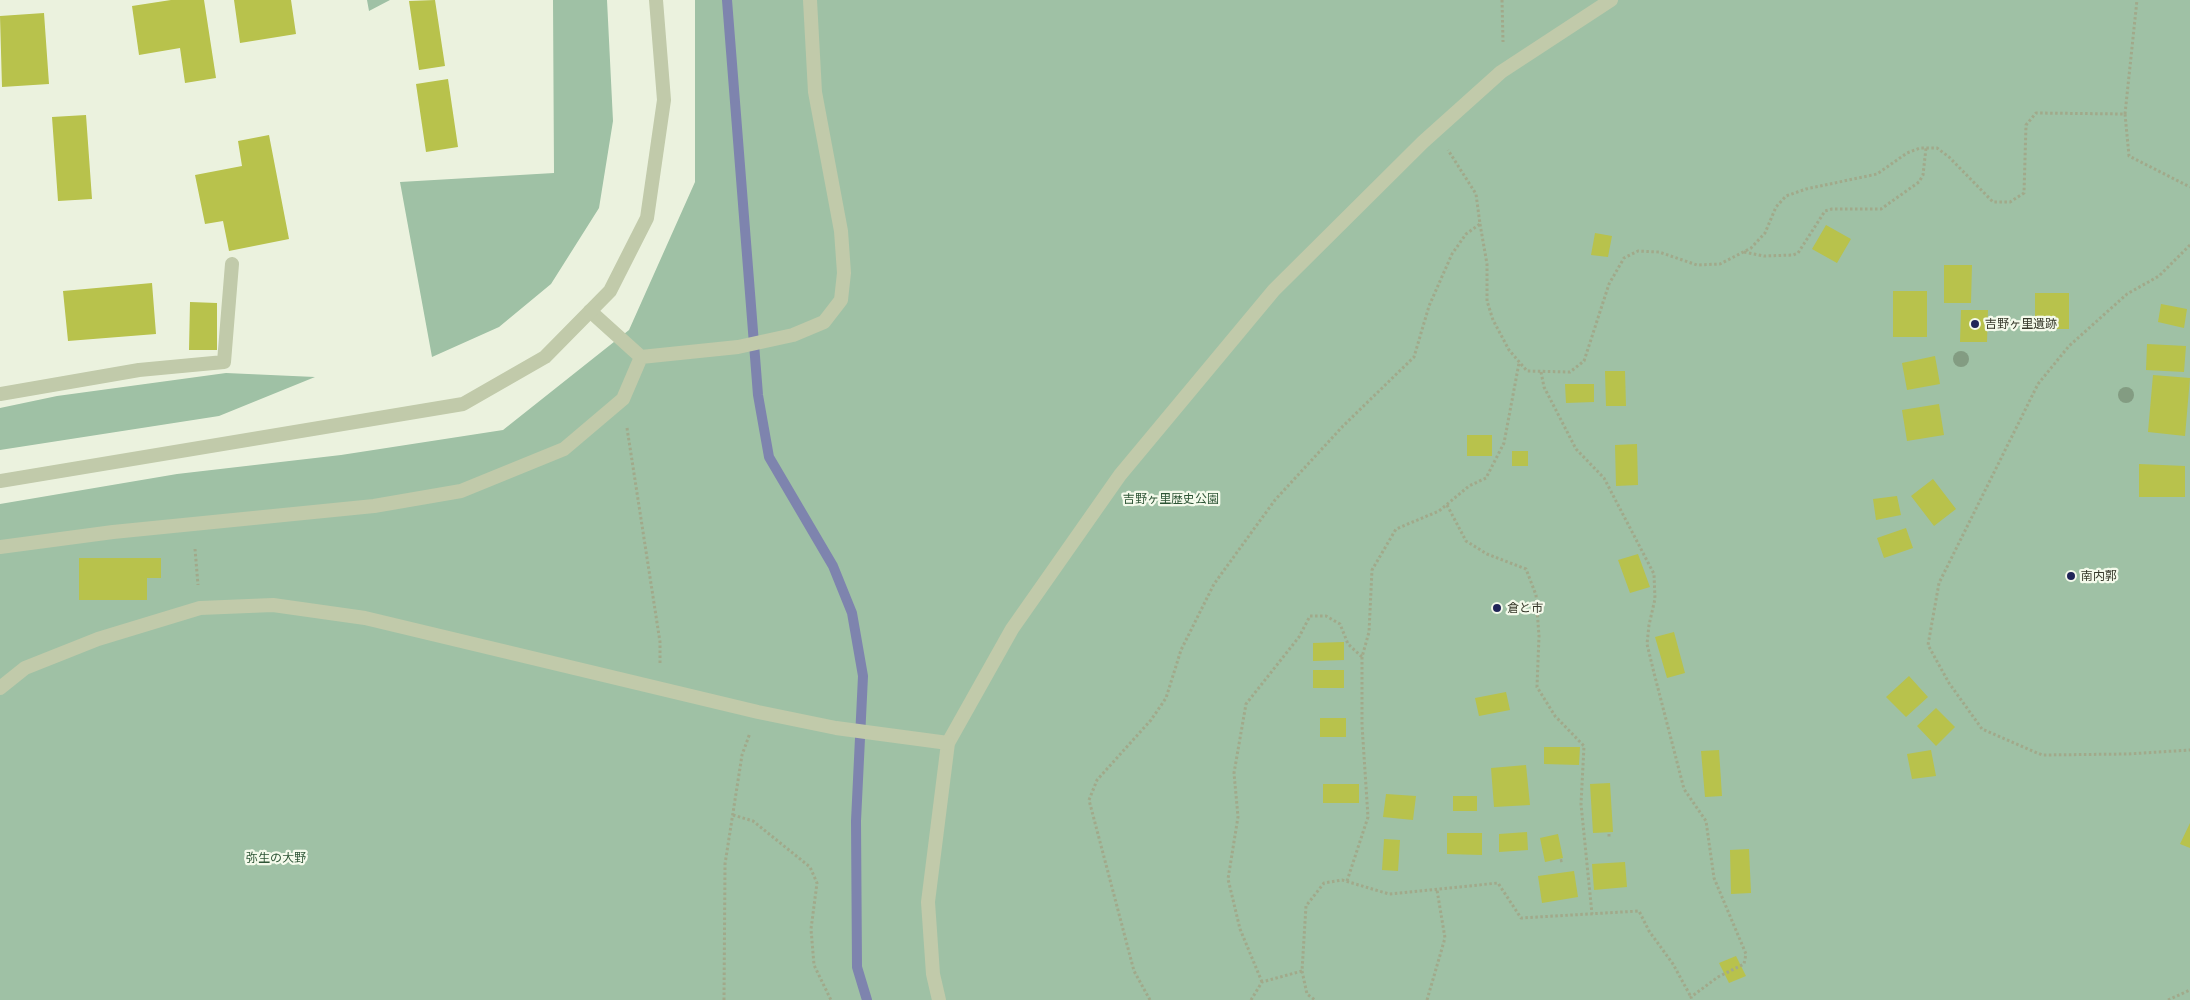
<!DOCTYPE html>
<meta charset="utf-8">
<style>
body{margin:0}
canvas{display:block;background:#ebf2de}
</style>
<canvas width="2190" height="1000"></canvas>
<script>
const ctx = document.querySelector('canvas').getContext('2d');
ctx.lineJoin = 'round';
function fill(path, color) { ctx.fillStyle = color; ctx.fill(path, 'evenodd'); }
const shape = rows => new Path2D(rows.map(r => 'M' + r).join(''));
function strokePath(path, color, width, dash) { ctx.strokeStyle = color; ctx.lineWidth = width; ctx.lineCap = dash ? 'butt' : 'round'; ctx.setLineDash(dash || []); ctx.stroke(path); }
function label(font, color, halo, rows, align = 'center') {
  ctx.font = font + ' "Asap Condensed","Noto Sans JP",sans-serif'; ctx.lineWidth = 4.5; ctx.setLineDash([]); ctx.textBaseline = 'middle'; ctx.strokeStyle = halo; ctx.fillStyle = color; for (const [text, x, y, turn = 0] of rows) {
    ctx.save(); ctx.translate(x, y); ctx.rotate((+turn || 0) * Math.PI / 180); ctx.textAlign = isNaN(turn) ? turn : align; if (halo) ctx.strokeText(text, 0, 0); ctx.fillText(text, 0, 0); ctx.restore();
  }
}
fill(shape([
 [367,0,390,0,369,11],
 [553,0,607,0,613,121,599,208,551,284,499,327,432,357,400,182,554,173],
 [695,0,2190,0,2190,1000,0,1000,0,504,177,474,341,455,503,430,629,330,695,182],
 [226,373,315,377,219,416,0,450,0,408,57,396]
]), '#9fc1a5');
strokePath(shape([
 [727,0,758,395,769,457,833,566,852,613,863,676,856,821,857,967,867,1000]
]), '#7e84ae', 10);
fill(shape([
 [171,0,204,0,216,78,185,83,180,48,139,55,132,6],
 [234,0,291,0,296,34,240,43],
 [435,0,445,66,419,70,409,1],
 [44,13,49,84,2,87,0,16],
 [448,79,458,147,426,152,416,84],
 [86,115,92,199,58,201,52,117],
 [269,135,289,239,229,251,223,221,205,224,195,175,242,166,238,141],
 [1826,225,1851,239,1837,263,1812,249],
 [1595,233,1612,236,1608,257,1591,255],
 [1944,265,1972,265,1971,303,1944,303],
 [152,283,156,334,68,341,63,291],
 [1893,291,1927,291,1927,337,1893,337],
 [2035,293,2069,293,2069,329,2035,329],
 [190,302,217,303,217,350,189,350],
 [2161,304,2187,309,2184,328,2158,322],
 [1961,310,1988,310,1987,342,1960,342],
 [2147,344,2186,346,2184,372,2146,370],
 [1935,356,1940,384,1907,390,1902,363],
 [1605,371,1625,371,1626,406,1606,406],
 [2153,375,2190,378,2185,436,2148,432],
 [1565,384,1594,384,1594,402,1566,403],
 [1939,404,1944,435,1907,441,1902,410],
 [1467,435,1492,435,1492,456,1467,456],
 [1637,444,1638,485,1616,486,1615,445],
 [1512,451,1528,451,1528,466,1512,466],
 [2139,464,2185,466,2185,497,2139,497],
 [1933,479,1956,509,1934,526,1911,496],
 [1897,496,1901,515,1876,520,1873,499],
 [1906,528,1913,548,1884,558,1877,538],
 [1638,554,1650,587,1630,593,1618,560],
 [79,558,161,558,161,578,147,578,147,600,79,600],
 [1674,632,1685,673,1667,678,1655,637],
 [1344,642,1344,660,1313,661,1313,643],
 [1313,670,1344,670,1344,688,1313,688],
 [1909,676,1928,697,1906,717,1886,697],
 [1506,692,1510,710,1479,716,1475,698],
 [1936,708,1955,727,1936,746,1917,726],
 [1320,718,1346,718,1346,737,1320,737],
 [1544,747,1580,747,1579,765,1544,764],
 [1719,750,1722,796,1705,797,1701,751],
 [1931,750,1936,776,1912,779,1907,754],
 [1526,765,1530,805,1494,807,1491,768],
 [1610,783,1613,832,1593,833,1590,784],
 [1323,784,1359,784,1359,803,1323,803],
 [1386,794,1416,796,1413,820,1383,817],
 [1453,796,1477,796,1477,811,1453,811],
 [2190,823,2190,848,2180,844],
 [1527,832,1528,850,1499,852,1499,834],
 [1447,833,1482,833,1482,855,1447,854],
 [1558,834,1563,858,1545,862,1540,838],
 [1384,839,1400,840,1398,871,1382,870],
 [1749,849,1751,893,1731,894,1730,850],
 [1625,862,1627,887,1594,890,1592,864],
 [1574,871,1578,897,1542,903,1538,876],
 [1736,956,1746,976,1729,983,1719,963]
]), '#b8c24c');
strokePath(shape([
 [1502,0,1503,42],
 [2125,114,2137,0],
 [1480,224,1487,264,1487,301,1493,320,1509,350,1527,371,1570,372,1584,361,1609,284,1624,258,1638,251,1659,252,1697,265,1720,264,1751,248,1765,233,1776,207,1786,196,1806,189,1877,174,1907,153,1920,148,1937,148,1949,157,1993,202,2010,202,2024,193,2026,125,2036,113,2125,114,2129,156,2190,187],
 [2190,245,2159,276,2127,294,2069,346,2038,384,1939,583,1928,645,1949,683,1982,729,2042,755,2128,754,2190,750],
 [1744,252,1764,256,1793,255,1798,253,1825,211,1832,209,1881,209,1919,182,1923,175,1926,148],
 [1541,372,1544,387,1576,449,1604,478,1654,574,1655,599,1649,625,1647,644,1654,673,1684,789,1706,821,1714,878,1746,954,1744,964,1718,977,1691,997,1692,1000],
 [627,428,660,642,660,664],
 [1447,505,1466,541,1487,554,1526,569,1536,595,1539,636,1537,687,1555,716,1584,746,1581,804,1592,914],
 [195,549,198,585],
 [733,815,753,821,810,867,817,883,811,929,814,965,831,1000],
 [1609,834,1609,838],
 [1560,861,1564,860],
 [1347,881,1368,817,1362,725,1362,657,1369,632,1372,570,1396,529,1439,511,1469,486,1486,478,1504,443,1519,363],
 [1302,971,1307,994,1315,1000],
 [1262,982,1240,929,1228,879,1238,817,1234,773,1246,704,1299,637,1310,616,1326,616,1340,624,1348,644,1362,657],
 [724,1000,725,864,742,755,750,733],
 [1150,1000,1134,971,1089,800,1097,780,1151,720,1166,698,1181,650,1214,584,1275,500,1343,426,1414,357,1429,306,1452,254,1466,234,1480,224,1476,194,1448,150],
 [1251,1000,1262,982,1302,971,1306,906,1324,883,1342,880,1389,894,1498,883,1521,918,1639,911,1649,931,1673,964,1691,997],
 [1427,1000,1445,938,1437,890],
 [2168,1000,2190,990]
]), '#a1a98a', 3, [2.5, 2.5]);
strokePath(shape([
 [641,357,738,347,793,335,824,322,841,300,844,273,841,231,815,92,810,0],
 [0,547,113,532,374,506,461,491,564,449,623,399,641,357,590,311],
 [939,1000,933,974,928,902,948,743,1012,629,1120,475,1274,290,1423,142,1501,72,1611,0]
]), '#c1caaa', 14);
strokePath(shape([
 [0,688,25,668,98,639,200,608,273,605,365,618,758,712,836,728,948,743]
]), '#c1caaa', 14);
strokePath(shape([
 [0,394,139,370,224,362,232,264]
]), '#c1caaa', 14);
strokePath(shape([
 [0,481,463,404,545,357,610,291,647,218,664,100,656,0]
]), '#c1caaa', 14);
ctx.fillStyle = '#839c82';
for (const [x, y] of [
 [1961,359],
 [2126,395]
]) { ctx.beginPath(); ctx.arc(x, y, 8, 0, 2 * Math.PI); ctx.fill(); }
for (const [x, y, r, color] of [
 [1975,324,5,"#202558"],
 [2071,576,5,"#202558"],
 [1497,608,5,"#202558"]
]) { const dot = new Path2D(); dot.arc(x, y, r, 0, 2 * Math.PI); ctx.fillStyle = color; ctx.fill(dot); strokePath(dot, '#f4faeb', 2); }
label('12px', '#36382a', '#f4faeb', [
 ["吉野ヶ里遺跡",1985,324],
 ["南内郭",2081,576],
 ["倉と市",1507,608]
], 'left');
label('12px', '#2e5536', '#f4faeb', [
 ["吉野ヶ里歴史公園",1171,499],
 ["弥生の大野",276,858]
]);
</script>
